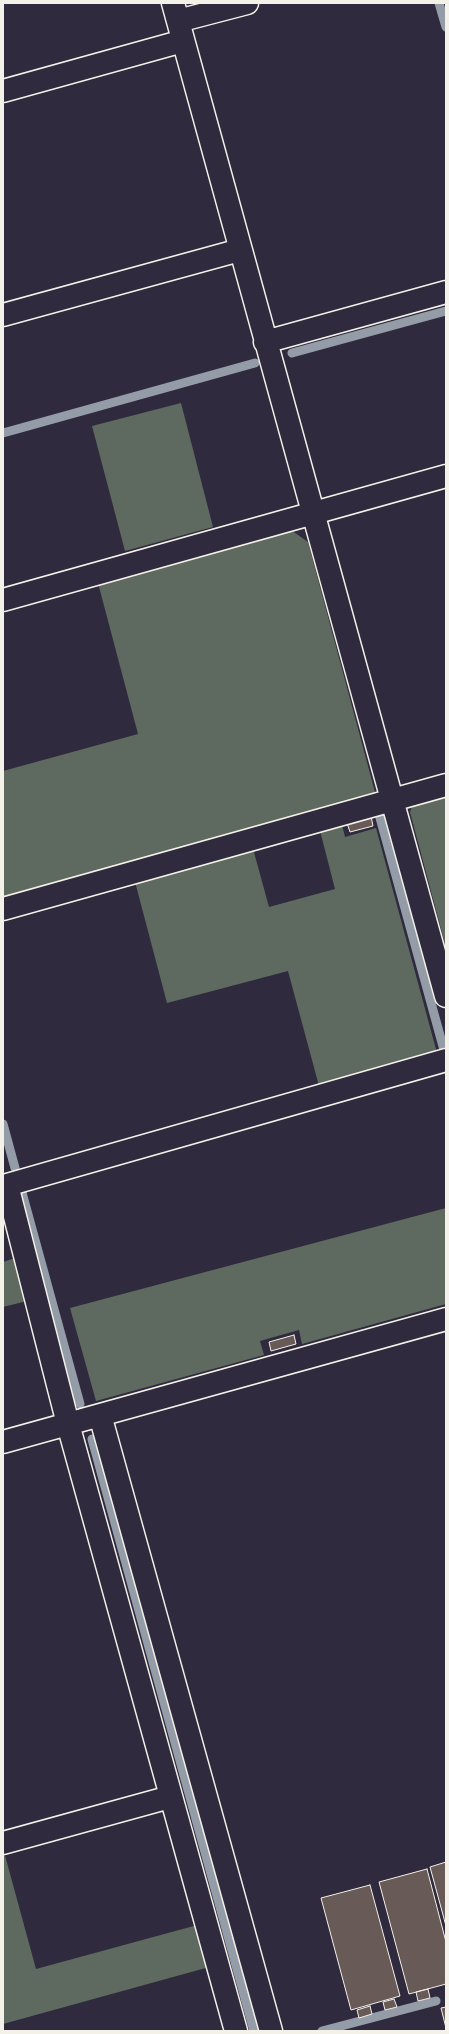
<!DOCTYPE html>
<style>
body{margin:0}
#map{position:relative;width:449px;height:2034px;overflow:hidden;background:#2f2a3d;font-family:Kalam,sans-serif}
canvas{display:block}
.frame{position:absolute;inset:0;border:4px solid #f4f1e8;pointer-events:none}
</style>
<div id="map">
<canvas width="449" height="2034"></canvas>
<div class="frame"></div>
</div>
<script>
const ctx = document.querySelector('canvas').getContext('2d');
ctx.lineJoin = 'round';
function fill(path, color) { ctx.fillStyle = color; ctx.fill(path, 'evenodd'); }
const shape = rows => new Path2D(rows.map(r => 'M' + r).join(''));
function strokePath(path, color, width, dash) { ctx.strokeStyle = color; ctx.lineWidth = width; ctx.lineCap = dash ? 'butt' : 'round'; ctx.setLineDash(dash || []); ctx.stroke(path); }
fill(shape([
 [181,403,213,527,125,551,92,426],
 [291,530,308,542,375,792,372,799,3,901,3,771,138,734,98,583],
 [446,792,446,948,410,812,414,801],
 [341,821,345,837,376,828,437,1053,319,1086,288,971,167,1003,134,878,252,845,269,907,335,889,319,827],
 [446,1208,446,1304,302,1344,299,1330,260,1341,264,1355,96,1401,70,1308],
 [15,1258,27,1301,3,1307,3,1262],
 [3,1848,36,1969,201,1924,213,1966,3,2024]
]), '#5e6a60');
strokePath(shape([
 [439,3,446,27],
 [292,353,446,311],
 [3,433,255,363],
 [379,814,444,1050],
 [3,1124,15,1168],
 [21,1189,80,1404],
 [92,1439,254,2031],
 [322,2031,436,2001]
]), '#949ca8', 9);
const building = shape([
 [371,816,373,826,350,832,347,823,371,816],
 [294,1335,296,1344,271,1351,269,1342,294,1335],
 [446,1862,446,1926,430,1867,446,1862],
 [427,1869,446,1942,446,1984,409,1994,379,1882,427,1869],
 [370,1885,400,1996,351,2010,321,1898,370,1885],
 [428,1989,430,1998,418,2001,416,1992,428,1989],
 [394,1999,397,2007,385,2010,383,2002,394,1999],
 [370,2006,372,2014,359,2018,357,2010,370,2006],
 [446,2007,446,2028,441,2008,446,2007]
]);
fill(building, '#685a57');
strokePath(building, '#f4f1e8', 1);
const minor = shape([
 [173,3,446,996],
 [178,21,247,3],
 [3,91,183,41],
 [3,315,240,250],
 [265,342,446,292],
 [3,600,446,476],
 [3,909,446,785],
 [100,1415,271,2031],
 [3,1442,446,1319],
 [3,1843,170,1797],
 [236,2031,68,1424,7,1185,446,1060]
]);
strokePath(minor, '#f4f1e8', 25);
strokePath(minor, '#2f2a3d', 22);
</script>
